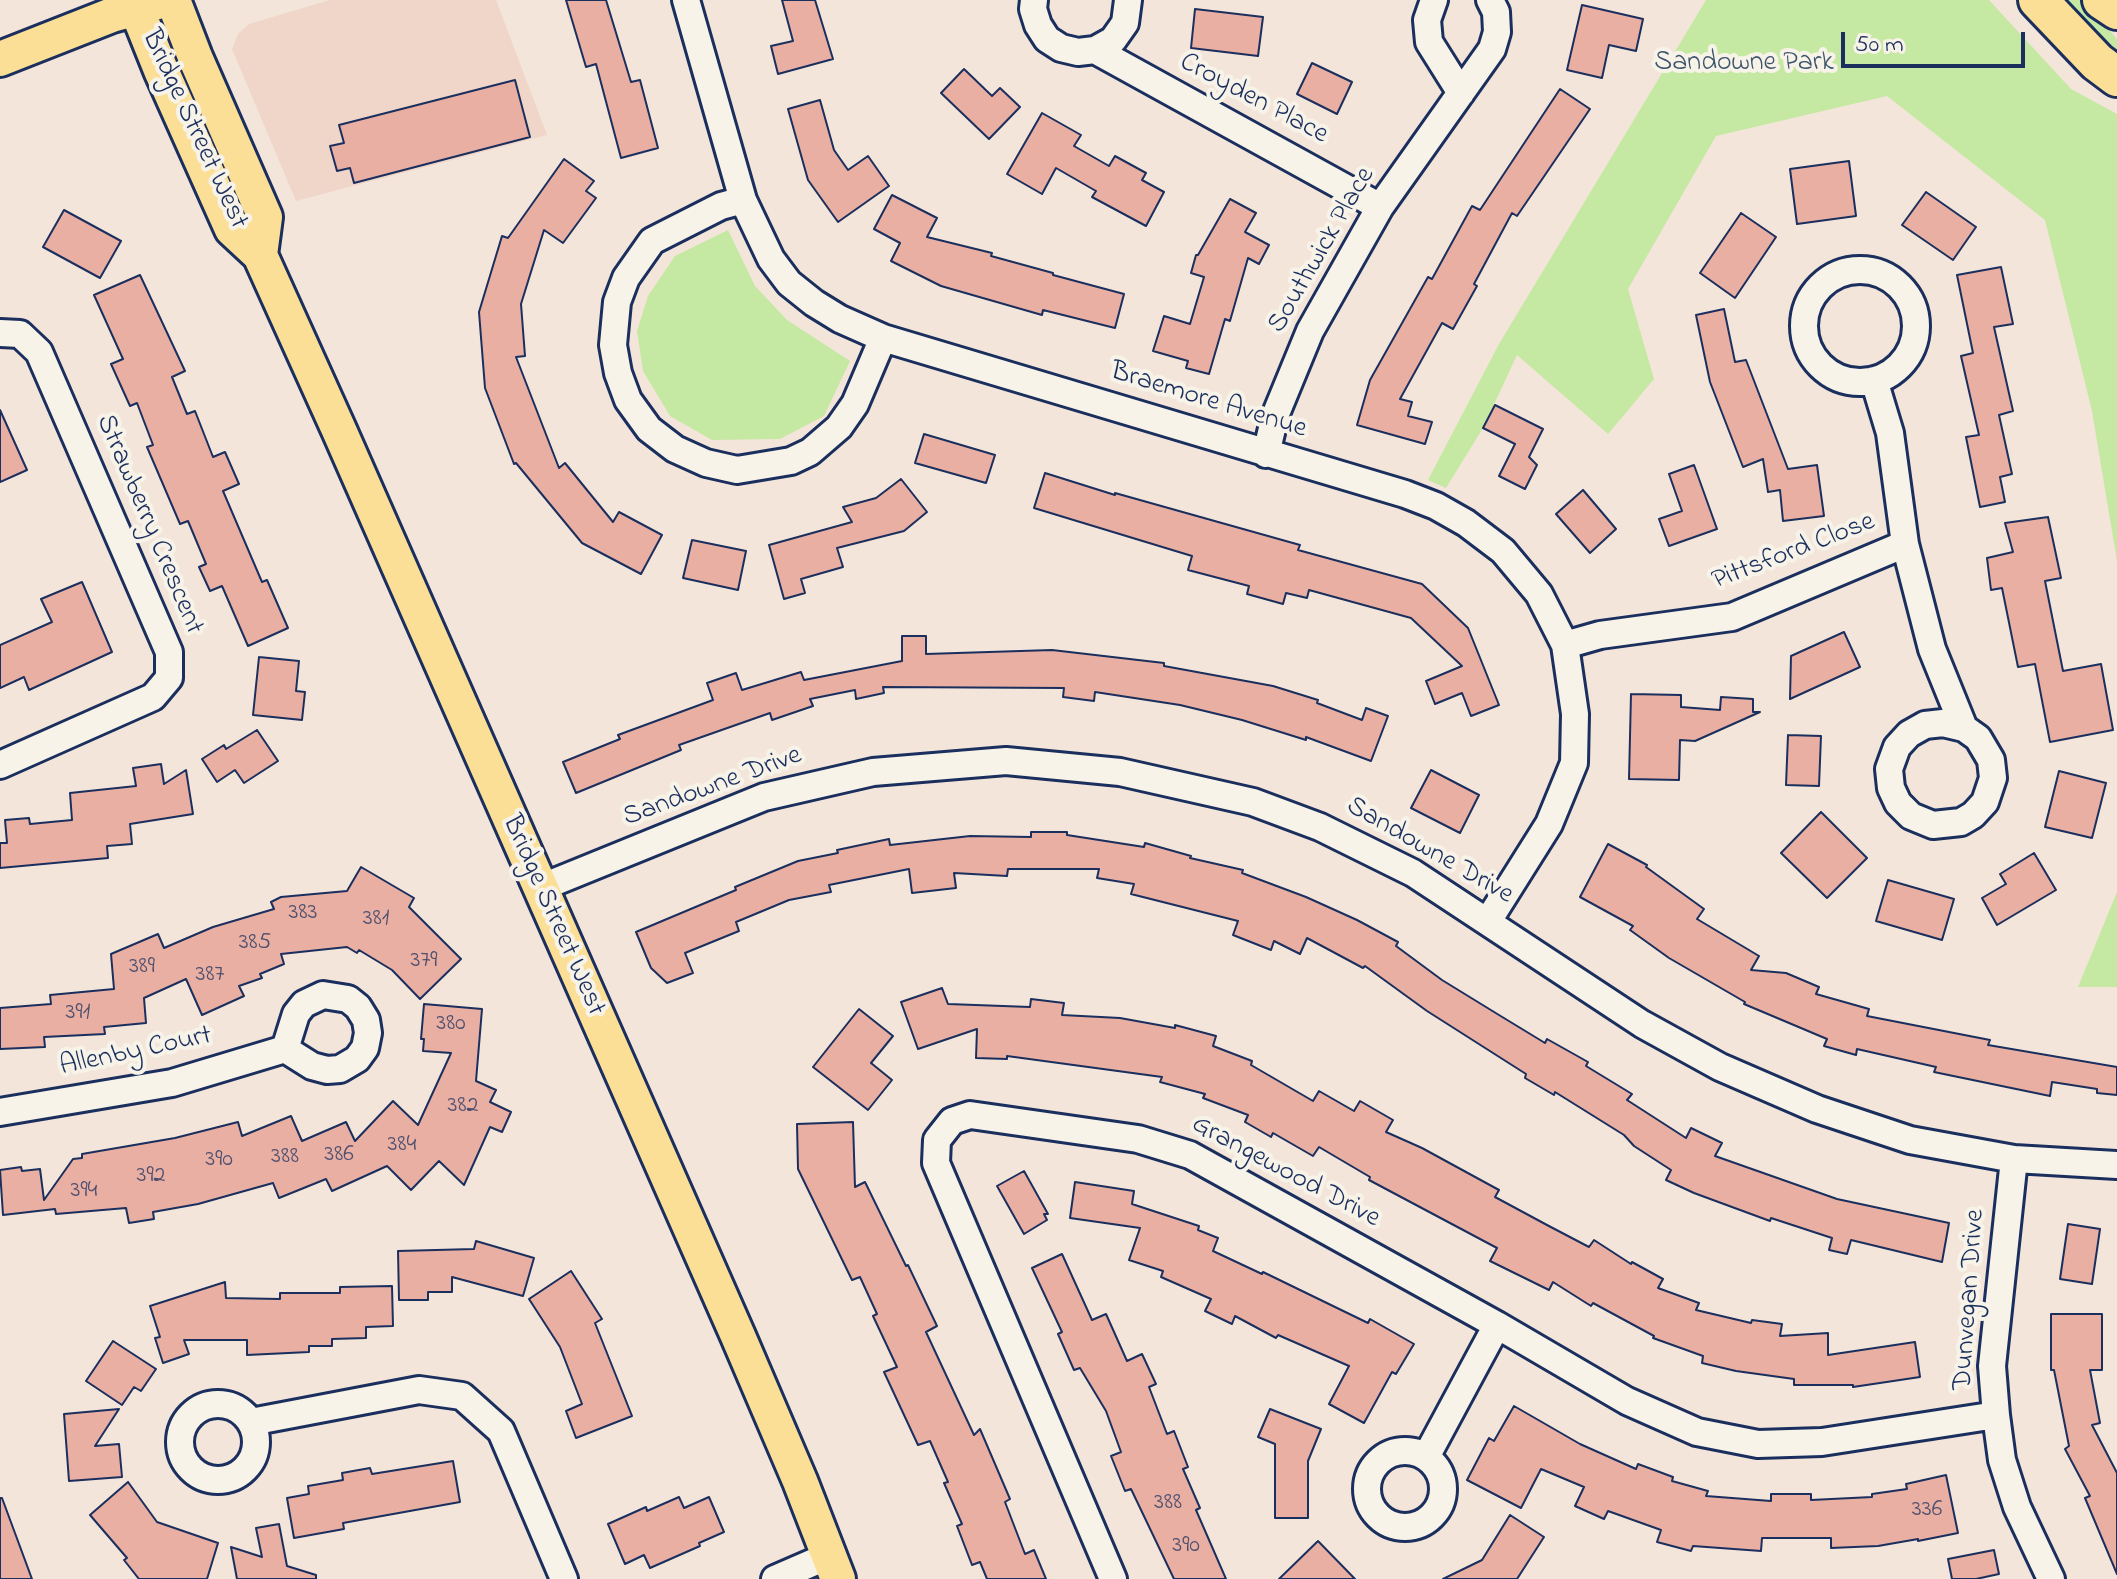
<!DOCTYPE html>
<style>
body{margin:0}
#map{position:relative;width:2117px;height:1579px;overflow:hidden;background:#f4e5da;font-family:"Indie Flower",sans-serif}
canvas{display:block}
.scale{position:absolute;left:1841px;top:32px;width:184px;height:36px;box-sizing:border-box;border:4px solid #1b2f5e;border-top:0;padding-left:10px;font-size:24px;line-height:28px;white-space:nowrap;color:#1b2f5e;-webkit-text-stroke:6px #f7f3e8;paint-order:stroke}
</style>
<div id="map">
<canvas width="2117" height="1579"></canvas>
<div class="scale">50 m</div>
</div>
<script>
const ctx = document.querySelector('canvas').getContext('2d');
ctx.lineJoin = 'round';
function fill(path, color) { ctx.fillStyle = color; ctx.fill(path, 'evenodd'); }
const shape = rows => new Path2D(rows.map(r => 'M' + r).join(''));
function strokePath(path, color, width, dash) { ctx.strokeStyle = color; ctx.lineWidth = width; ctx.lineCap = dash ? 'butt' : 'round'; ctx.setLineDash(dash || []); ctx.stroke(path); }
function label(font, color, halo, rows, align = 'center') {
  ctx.font = font + ' "Indie Flower",sans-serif'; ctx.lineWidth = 8; ctx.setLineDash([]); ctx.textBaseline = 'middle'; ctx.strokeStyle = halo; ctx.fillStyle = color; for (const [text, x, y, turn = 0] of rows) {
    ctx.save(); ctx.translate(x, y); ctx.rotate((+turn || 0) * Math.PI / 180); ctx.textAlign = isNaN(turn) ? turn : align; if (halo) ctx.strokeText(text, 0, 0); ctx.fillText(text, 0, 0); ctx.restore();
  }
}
fill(shape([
 [330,0,496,0,547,135,296,201,232,49,238,34,249,24]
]), '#f0d5c9');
fill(shape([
 [1706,0,1989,0,2071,89,2117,114,2117,561,2092,411,2045,220,1887,96,1716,136,1628,289,1654,379,1608,434,1517,355,1483,428,1446,488,1428,480,1499,344],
 [2050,0,2083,0,2117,39,2117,62],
 [728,230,755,286,787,320,850,361,824,416,780,439,712,440,670,416,643,371,637,331,648,296,675,256],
 [2117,892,2117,987,2078,987]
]), '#c5e8a2');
const building = shape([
 [566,0,606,0,631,82,640,80,658,148,621,158,596,64,586,67,566,0],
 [782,0,815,0,833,59,778,74,771,46,793,41,782,0],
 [1582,5,1643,19,1636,51,1609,45,1602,78,1567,70,1582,5],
 [1195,9,1263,17,1258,56,1191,48,1195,9],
 [1312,63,1352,82,1337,114,1297,94,1312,63],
 [964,69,992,96,1000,88,1020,107,989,139,941,93,964,69],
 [515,80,530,137,354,183,350,168,337,171,330,146,344,143,339,125,515,80],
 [1560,89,1590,109,1517,216,1512,213,1474,284,1477,286,1453,329,1442,323,1400,399,1412,402,1408,416,1432,422,1425,444,1357,425,1370,380,1428,277,1432,279,1472,206,1480,210,1560,89],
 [820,100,834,150,848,170,868,156,889,186,838,222,808,180,788,109,820,100],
 [1042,113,1081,135,1074,146,1109,166,1115,156,1146,173,1142,180,1164,192,1146,226,1092,197,1096,191,1056,168,1042,194,1007,174,1042,113],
 [564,159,594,181,586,191,596,198,563,243,544,230,521,304,525,356,516,357,559,468,565,463,613,522,619,512,662,535,641,574,582,543,516,463,514,464,485,388,479,312,502,236,508,238,564,159],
 [1849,161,1856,216,1797,224,1790,169,1849,161],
 [1926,192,1976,227,1953,260,1902,225,1926,192],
 [892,195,937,218,927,237,992,253,991,256,1053,273,1053,275,1124,294,1115,328,1043,310,1042,315,941,286,891,261,900,243,874,229,892,195],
 [1230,199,1256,213,1245,232,1269,245,1259,264,1248,258,1230,321,1225,319,1209,374,1186,368,1188,361,1153,351,1164,316,1190,324,1204,277,1191,273,1196,255,1198,255,1230,199],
 [64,210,121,241,100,278,43,247,64,210],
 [1741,213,1776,237,1735,298,1700,273,1741,213],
 [2001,267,2013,324,1994,327,2013,411,1999,415,2012,474,2000,477,2005,502,1980,507,1966,437,1979,435,1961,356,1973,353,1957,275,2001,267],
 [140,275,185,371,172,377,187,414,195,411,213,457,225,452,239,484,223,491,262,582,267,580,288,628,248,646,222,586,210,591,199,567,206,564,188,521,180,524,147,447,153,445,137,403,130,406,111,364,123,359,94,295,140,275],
 [1724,309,1735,362,1746,360,1788,469,1817,465,1824,516,1783,521,1780,490,1768,492,1763,459,1743,467,1710,382,1696,315,1724,309],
 [1495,405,1543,429,1529,457,1537,465,1525,489,1499,476,1515,444,1483,428,1495,405],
 [0,410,27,470,0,482,0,410],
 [924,434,995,455,986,483,915,463,924,434],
 [1694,465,1717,529,1669,546,1659,519,1682,511,1669,474,1694,465],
 [1045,473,1115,495,1115,493,1300,545,1298,550,1422,584,1468,628,1499,705,1471,716,1462,693,1435,704,1426,681,1462,666,1411,618,1309,590,1307,598,1286,593,1283,604,1247,594,1249,586,1188,570,1192,556,1034,508,1045,473],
 [901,479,927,512,904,531,837,548,843,567,801,579,805,593,784,599,769,545,852,522,843,507,876,498,901,479],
 [1583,490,1616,529,1590,553,1556,514,1583,490],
 [2048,517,2061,578,2045,581,2063,671,2101,664,2113,730,2050,742,2035,664,2018,667,2002,588,1991,590,1987,558,2013,552,2005,523,2048,517],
 [692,540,746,551,738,590,683,578,692,540],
 [82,582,112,652,29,690,24,677,0,688,0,645,52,622,41,599,82,582],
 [1844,632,1860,667,1790,699,1791,656,1844,632],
 [902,636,926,636,926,654,1052,650,1164,663,1164,666,1273,686,1318,700,1317,703,1362,720,1366,708,1388,716,1371,761,1306,737,1306,740,1242,720,1180,705,1095,692,1094,701,1063,697,1064,688,883,687,884,693,856,699,855,690,810,699,813,706,772,720,770,713,679,745,681,750,576,793,563,762,620,739,618,735,713,700,707,683,736,673,742,690,801,672,804,680,902,661,902,636],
 [259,657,299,661,296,691,305,692,302,720,253,715,259,657],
 [1631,694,1681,695,1681,707,1720,710,1721,697,1753,699,1753,712,1760,712,1695,741,1680,740,1679,780,1629,779,1631,694],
 [257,730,278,761,244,783,235,770,217,782,202,759,224,745,226,749,257,730],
 [1788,735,1821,736,1819,786,1786,785,1788,735],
 [161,764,164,784,186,770,193,814,130,824,132,844,107,846,108,858,0,868,0,843,7,843,5,820,29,818,30,824,72,820,70,793,136,786,133,768,161,764],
 [1431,770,1479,795,1460,833,1411,808,1431,770],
 [2059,771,2106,783,2092,838,2045,827,2059,771],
 [1821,812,1867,858,1827,898,1781,853,1821,812],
 [1031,832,1067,832,1067,835,1144,847,1145,843,1191,856,1190,858,1243,870,1242,873,1306,897,1357,920,1398,942,1396,946,1442,980,1499,1015,1545,1043,1547,1039,1588,1062,1586,1066,1632,1094,1627,1100,1686,1138,1691,1128,1722,1143,1715,1156,1837,1199,1949,1223,1942,1262,1851,1240,1847,1254,1829,1250,1832,1238,1771,1218,1770,1221,1694,1193,1666,1180,1671,1170,1634,1146,1624,1135,1555,1092,1554,1095,1525,1078,1526,1074,1427,1011,1365,966,1363,968,1307,938,1300,954,1274,941,1271,950,1233,935,1238,921,1131,894,1134,884,1097,878,1099,869,1008,869,1007,876,954,873,956,888,912,893,909,869,829,885,831,892,789,900,736,922,739,931,685,953,693,973,667,983,651,968,636,932,736,890,735,887,798,861,838,853,837,850,889,839,890,845,970,836,1031,837,1031,832],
 [1608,844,1647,865,1646,867,1704,909,1697,919,1759,956,1751,970,1786,973,1819,987,1816,994,1869,1009,1867,1016,1990,1040,1988,1045,2117,1067,2117,1095,2097,1093,2097,1089,2052,1082,2050,1096,1934,1072,1936,1067,1857,1049,1856,1055,1824,1046,1827,1039,1744,1004,1745,1002,1669,958,1630,930,1633,926,1580,897,1608,844],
 [2034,853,2056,890,1997,925,1982,898,2006,884,2000,874,2034,853],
 [361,867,414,898,409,907,461,959,420,999,392,970,359,950,357,953,347,947,281,954,284,964,260,974,262,978,239,986,244,996,202,1015,186,979,144,998,146,1023,104,1027,105,1034,44,1037,45,1047,0,1049,0,1008,51,1004,50,995,114,989,111,954,158,934,164,948,213,927,274,909,271,902,281,897,347,891,361,867],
 [1888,880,1954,899,1942,940,1876,921,1888,880],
 [942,988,948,1004,1030,1007,1031,999,1064,1003,1062,1015,1120,1018,1175,1028,1175,1025,1216,1036,1213,1046,1252,1061,1251,1065,1313,1101,1319,1091,1354,1111,1360,1101,1393,1120,1386,1132,1422,1148,1499,1190,1495,1197,1547,1225,1589,1247,1594,1240,1631,1264,1632,1262,1663,1279,1658,1288,1699,1303,1696,1310,1751,1323,1752,1320,1782,1324,1780,1336,1828,1333,1828,1355,1915,1342,1920,1377,1853,1387,1853,1385,1794,1385,1794,1379,1736,1371,1702,1363,1703,1356,1653,1338,1654,1336,1593,1303,1591,1306,1553,1282,1549,1290,1490,1261,1497,1248,1369,1180,1370,1177,1319,1147,1313,1156,1273,1133,1271,1137,1245,1122,1248,1115,1203,1098,1205,1094,1160,1082,1162,1077,1007,1056,1007,1059,976,1058,977,1029,918,1049,901,1002,942,988],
 [424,1004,482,1009,476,1081,496,1090,490,1102,511,1112,502,1132,490,1127,464,1185,439,1161,411,1190,387,1166,332,1191,326,1179,279,1198,273,1183,198,1204,153,1212,154,1219,129,1223,126,1208,56,1214,55,1209,3,1215,0,1170,21,1167,22,1171,40,1169,44,1200,73,1159,82,1158,82,1154,175,1138,238,1122,242,1136,291,1116,302,1141,346,1122,355,1141,393,1101,418,1125,451,1053,423,1051,424,1039,421,1039,424,1004],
 [859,1009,893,1036,871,1063,892,1080,868,1110,813,1067,859,1009],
 [853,1122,855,1187,865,1182,906,1266,908,1265,937,1326,926,1332,974,1435,980,1429,1010,1499,1005,1502,1025,1554,1034,1550,1046,1579,987,1579,980,1562,972,1565,957,1526,962,1524,944,1483,948,1482,930,1441,918,1445,884,1372,897,1367,873,1316,877,1314,860,1277,852,1280,798,1169,797,1124,853,1122],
 [1024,1171,1048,1214,1044,1214,1047,1220,1024,1234,997,1186,1024,1171],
 [1075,1182,1134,1191,1132,1204,1199,1226,1198,1230,1218,1238,1213,1251,1262,1274,1263,1272,1368,1323,1370,1319,1414,1344,1396,1374,1392,1372,1364,1423,1329,1404,1349,1366,1278,1335,1276,1338,1235,1316,1232,1324,1205,1311,1211,1299,1161,1277,1163,1271,1129,1260,1140,1228,1070,1218,1075,1182],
 [2068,1224,2100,1229,2092,1284,2060,1279,2068,1224],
 [476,1241,534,1258,523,1296,452,1277,452,1292,428,1292,428,1300,399,1300,398,1251,474,1249,476,1241],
 [1062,1254,1092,1320,1106,1314,1127,1361,1142,1354,1156,1384,1149,1387,1167,1434,1174,1431,1188,1467,1183,1469,1200,1508,1196,1510,1226,1579,1174,1579,1131,1489,1125,1491,1111,1456,1121,1452,1106,1411,1080,1368,1074,1370,1058,1334,1062,1332,1032,1268,1062,1254],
 [571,1271,602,1319,595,1323,632,1416,576,1438,566,1411,582,1404,560,1347,529,1299,571,1271],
 [225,1282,226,1298,280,1299,280,1293,340,1293,340,1287,392,1286,393,1326,366,1327,366,1338,332,1339,332,1346,309,1346,309,1352,247,1355,247,1340,184,1340,189,1354,163,1363,155,1338,160,1337,150,1306,225,1282],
 [2051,1314,2102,1314,2102,1370,2090,1370,2100,1423,2092,1425,2117,1473,2117,1574,2085,1498,2090,1496,2065,1449,2069,1446,2054,1370,2051,1370,2051,1314],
 [113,1341,156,1369,141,1391,134,1387,122,1405,86,1381,113,1341],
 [1514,1406,1580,1444,1636,1469,1638,1464,1673,1477,1672,1481,1708,1491,1706,1496,1771,1501,1771,1494,1811,1494,1811,1500,1872,1497,1872,1494,1907,1489,1906,1484,1946,1475,1958,1533,1918,1541,1918,1539,1878,1546,1831,1548,1831,1538,1762,1538,1761,1551,1693,1546,1691,1551,1657,1542,1661,1530,1608,1511,1604,1519,1575,1506,1584,1487,1541,1469,1521,1508,1467,1480,1489,1438,1494,1441,1514,1406],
 [119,1409,95,1446,119,1444,122,1477,69,1481,64,1414,119,1409],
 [1270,1409,1321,1429,1308,1461,1308,1518,1275,1518,1275,1444,1258,1437,1270,1409],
 [453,1461,460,1502,343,1523,344,1529,294,1538,287,1498,309,1494,308,1486,343,1480,342,1473,370,1468,372,1474,453,1461],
 [128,1482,157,1522,218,1543,207,1579,139,1579,124,1560,127,1558,90,1515,128,1482],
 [679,1497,684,1508,709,1497,724,1532,699,1543,700,1546,650,1568,644,1555,625,1564,608,1524,646,1507,647,1511,679,1497],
 [0,1498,2,1498,32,1579,0,1579,0,1498],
 [1510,1515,1544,1537,1517,1579,1443,1579,1482,1560,1510,1515],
 [279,1524,287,1566,316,1575,316,1579,237,1579,231,1547,262,1557,256,1528,279,1524],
 [1318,1541,1355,1579,1279,1579,1318,1541],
 [1994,1550,1999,1574,1976,1579,1952,1579,1948,1559,1994,1550]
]);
fill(building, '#e8afa2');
strokePath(building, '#1b2f5e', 2);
const minor = shape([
 [686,0,743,200,771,259,789,283,814,303,840,319,883,338,1405,494,1436,506,1466,523,1503,551,1539,594,1565,645,1575,714,1574,763,1549,824,1488,921],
 [1034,0,1033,9,1038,25,1047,39,1061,48,1078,52,1095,50,1113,40,1125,23,1128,0],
 [1434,0,1427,20,1429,42,1461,93],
 [1095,50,1380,207],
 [743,200,721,206,652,241,626,278,617,302,613,345,618,373,628,400,649,429,675,449,706,463,737,470,791,461,810,452,839,427,855,404,883,338],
 '1804 326a56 56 0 1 1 112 0a56 56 0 1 1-112 0Z',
 [0,333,20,334,39,352,169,652,169,678,153,697,0,765],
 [1874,380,1890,433,1905,544,1932,649,1964,728,1978,738,1991,760,1993,778,1985,802,1973,815,1961,822,1933,825,1911,816,1898,803,1891,788,1889,769,1897,747,1909,734,1925,725,1943,723,1964,728],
 [1266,454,1275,416,1310,331,1380,207,1492,49,1497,32,1496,12,1490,0],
 [1565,645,1600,635,1732,617,1905,544],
 [540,888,764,797,873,772,1006,761,1120,772,1253,802,1320,827,1413,873,1642,1024,1720,1067,1817,1109,1910,1140,2014,1159,2117,1165],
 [0,1112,172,1083,285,1049,312,1066,327,1070,340,1069,357,1059,365,1048,368,1033,366,1020,358,1007,348,999,323,995,304,1004,296,1014,285,1049],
 [2014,1159,1992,1366,1996,1415,2002,1460,2017,1507,2051,1579],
 '180 1442a38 38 0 1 1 76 0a38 38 0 1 1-76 0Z',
 [251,1422,419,1390,462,1396,501,1431,564,1579],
 '1367 1489a38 38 0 1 1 76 0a38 38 0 1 1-76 0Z',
 [1426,1457,1497,1325],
 [775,1579,828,1556],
 [1113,1579,936,1163,937,1140,952,1121,970,1115,1138,1139,1190,1155,1497,1325,1627,1401,1697,1432,1758,1444,1822,1442,1996,1415]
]);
const major = shape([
 [133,0,161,70,232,229,260,255,339,430,738,1336,800,1481,838,1579],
 [173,0,195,57,265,217,260,255],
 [0,59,112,15,158,2]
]);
const highway = shape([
 [2038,0,2097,62,2117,77],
 [2102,0,2117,10]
]);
strokePath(minor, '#1b2f5e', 32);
strokePath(major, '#1b2f5e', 40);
strokePath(highway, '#1b2f5e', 44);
strokePath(minor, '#f7f3e8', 26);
strokePath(major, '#fbdf96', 34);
strokePath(highway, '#fbdf96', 38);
label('24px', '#4e4f6f', null, [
 ["383",303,914],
 ["381",376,920],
 ["385",255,944],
 ["379",424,962],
 ["389",142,968],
 ["387",210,976],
 ["391",78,1014],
 ["380",451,1025],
 ["382",463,1107],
 ["384",402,1146],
 ["386",339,1156],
 ["388",285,1158],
 ["390",219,1161],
 ["392",151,1177],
 ["394",84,1192],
 ["388",1168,1504],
 ["336",1927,1511],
 ["390",1186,1547]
]);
label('28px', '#3d546c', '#f7f3e8', [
 ["Sandowne Park",1744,64]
]);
label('28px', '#1b2f5e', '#f7f3e8', [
 ["Croyden Place",1253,100,28],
 ["Bridge Street West",193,130,65],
 ["Southwick Place",1323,251,-60],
 ["Braemore Avenue",1208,402,17],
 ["Strawberry Crescent",148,525,67],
 ["Pittsford Close",1794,553,-21],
 ["Sandowne Drive",713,788,-20],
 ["Sandowne Drive",1429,852,30],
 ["Bridge Street West",552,916,66],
 ["Allenby Court",136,1053,-12],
 ["Grangewood Drive",1285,1173,28],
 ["Dunvegan Drive",1971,1300,-86]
]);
</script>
